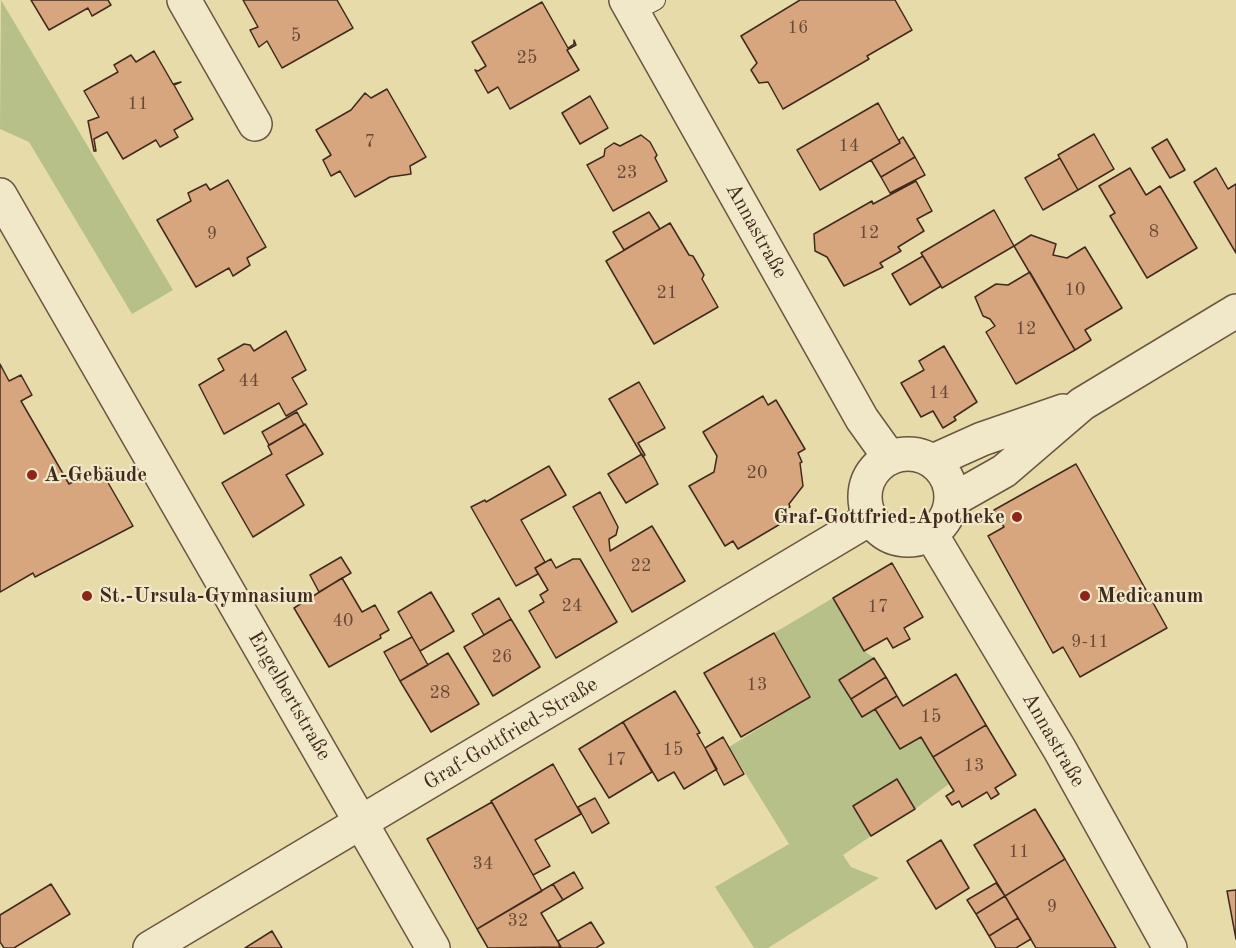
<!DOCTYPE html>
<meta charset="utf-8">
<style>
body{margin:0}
canvas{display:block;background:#e8dbaa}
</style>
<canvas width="1236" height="948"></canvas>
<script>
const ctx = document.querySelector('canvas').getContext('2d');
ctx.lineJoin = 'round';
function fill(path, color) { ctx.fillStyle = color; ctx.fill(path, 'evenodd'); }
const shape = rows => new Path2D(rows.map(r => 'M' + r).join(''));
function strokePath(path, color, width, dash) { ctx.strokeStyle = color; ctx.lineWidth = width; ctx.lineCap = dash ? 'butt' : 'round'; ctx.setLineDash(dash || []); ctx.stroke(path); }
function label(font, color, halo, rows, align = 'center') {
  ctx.font = font + ' "Old Standard TT",serif'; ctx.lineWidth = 4.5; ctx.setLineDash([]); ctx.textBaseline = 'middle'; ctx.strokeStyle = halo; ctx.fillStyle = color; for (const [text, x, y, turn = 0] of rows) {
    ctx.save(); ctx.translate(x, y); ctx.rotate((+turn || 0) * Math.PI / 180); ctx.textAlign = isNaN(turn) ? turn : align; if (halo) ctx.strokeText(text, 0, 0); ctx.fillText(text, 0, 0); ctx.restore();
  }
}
fill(shape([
 [1,0,173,290,132,314,29,142,0,129],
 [833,598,864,651,874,658,840,680,862,717,875,709,900,749,921,737,949,784,915,809,897,779,853,806,871,836,843,855,851,867,879,878,768,948,754,948,715,887,789,844,729,747,810,697,774,633]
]), '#b6c088');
const building = shape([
 [31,0,108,0,111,5,92,16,88,8,49,30,31,0],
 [243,0,337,0,353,28,282,68,267,41,259,47,250,30,258,27,243,0],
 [800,0,895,0,912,30,867,56,869,59,783,109,768,82,759,83,751,70,757,63,741,36,800,0],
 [542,2,568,48,574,44,574,40,576,45,567,50,579,70,510,109,498,87,488,93,475,70,478,71,486,66,472,42,542,2],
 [154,51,173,84,181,82,174,85,193,119,174,130,178,137,160,147,156,140,123,159,107,132,94,139,96,151,94,151,88,121,99,117,84,91,118,72,114,65,131,55,136,62,154,51],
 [387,89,426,157,410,166,411,174,390,177,355,197,340,171,331,176,323,160,331,155,316,130,351,110,365,93,371,98,387,89],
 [590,96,608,128,580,144,562,113,590,96],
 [878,103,900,143,820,190,797,150,878,103],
 [1094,134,1114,169,1078,190,1058,155,1094,134],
 [641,135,650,142,657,155,655,158,667,181,613,211,587,165,604,156,605,149,614,143,620,146,641,135],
 [903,137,915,157,881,177,871,160,900,143,899,140,903,137],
 [1167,139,1185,170,1170,178,1152,148,1167,139],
 [915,157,925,175,890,193,881,177,915,157],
 [1060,158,1078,190,1043,210,1025,178,1060,158],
 [1130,168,1146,195,1160,186,1197,248,1147,278,1110,216,1115,213,1099,186,1130,168],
 [1216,168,1228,189,1236,184,1236,253,1194,182,1216,168],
 [228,180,266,247,247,258,250,265,233,276,229,268,196,287,157,220,191,201,188,193,206,184,210,190,228,180],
 [916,181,932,211,917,219,924,231,898,247,901,251,880,263,883,267,844,286,827,257,815,251,814,234,872,201,873,204,916,181],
 [994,210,1014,246,942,288,921,253,994,210],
 [649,212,660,229,624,250,613,232,649,212],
 [670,223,689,255,693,256,704,275,702,279,718,307,654,344,606,261,670,223],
 [1031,235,1056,244,1053,255,1067,258,1085,247,1122,308,1085,330,1091,340,1075,350,1014,246,1031,235],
 [923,256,941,286,910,305,892,274,923,256],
 [1030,272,1075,350,1016,384,986,332,995,326,990,319,983,316,975,297,996,284,1008,285,1030,272],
 [286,331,306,370,292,378,307,404,286,416,279,403,224,434,199,385,224,370,218,359,244,344,250,345,254,351,286,331],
 [944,346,977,402,954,417,956,420,943,428,933,411,921,417,901,383,924,370,919,361,944,346],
 [0,364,9,381,21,375,32,395,21,401,69,484,99,467,133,526,35,577,33,573,0,592,0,364],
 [639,382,665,428,638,443,645,455,643,457,609,399,639,382],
 [763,396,768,405,776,400,805,449,798,453,802,462,800,463,803,486,789,504,790,507,782,511,787,520,738,549,733,541,725,546,689,486,714,472,717,456,703,432,763,396],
 [297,412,304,425,269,445,262,432,297,412],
 [305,424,323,454,286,475,304,505,253,537,222,483,272,454,268,446,305,424],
 [642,454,658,484,626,503,608,474,642,454],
 [1076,464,1167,628,1080,677,1063,647,1053,653,988,536,1004,527,994,510,1076,464],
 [549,466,566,495,521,520,545,562,535,568,538,574,516,586,471,507,485,500,486,502,549,466],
 [600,492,618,527,616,535,609,539,610,551,652,526,685,581,632,612,573,507,600,492],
 [341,557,351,573,319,592,310,575,341,557],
 [551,559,556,568,573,559,580,559,617,622,556,658,529,611,544,602,540,595,548,590,535,568,551,559],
 [892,563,923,617,904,628,910,639,893,648,887,638,864,651,833,598,892,563],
 [342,578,362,612,375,605,389,630,380,635,381,638,329,667,294,608,342,578],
 [431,592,454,631,420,651,398,612,431,592],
 [499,598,511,619,484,635,472,614,499,598],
 [511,619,540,667,493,696,464,647,511,619],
 [774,633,810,697,741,737,704,673,774,633],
 [412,637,428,665,400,681,384,652,412,637],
 [448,653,479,704,431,732,400,681,448,653],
 [874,658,886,677,851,699,839,680,874,658],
 [956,674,986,725,933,757,921,737,900,749,875,709,897,696,903,706,956,674],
 [886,677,897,696,862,717,851,699,886,677],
 [675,691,700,733,697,734,717,769,684,789,674,772,658,781,623,722,675,691],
 [623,722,652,772,609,798,579,749,623,722],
 [986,725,1016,775,995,788,999,794,991,799,987,792,962,807,959,801,952,805,946,796,954,791,933,757,986,725],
 [723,737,744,774,724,785,705,748,723,737],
 [553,764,581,814,535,840,550,866,533,875,491,801,553,764],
 [897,779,915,809,871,836,853,806,897,779],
 [595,798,609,823,592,833,578,807,595,798],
 [492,802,542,891,477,929,427,839,492,802],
 [1035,809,1065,859,1005,896,974,845,1035,809],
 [941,840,969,888,936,909,907,861,941,840],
 [1065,859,1116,948,1036,948,1005,896,1065,859],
 [574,872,583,888,563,900,553,884,574,872],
 [996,883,1005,896,976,914,967,900,996,883],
 [51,884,70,914,14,948,4,948,0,942,0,915,51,884],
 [553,884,563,900,541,913,561,947,488,948,477,929,553,884],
 [1236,890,1236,939,1227,891,1236,890],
 [1005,896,1018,918,989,936,976,914,1005,896],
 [1018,918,1031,939,1016,948,996,948,989,936,1018,918],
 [591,922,604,943,596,948,560,948,558,941,591,922],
 [272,931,282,948,245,948,272,931]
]);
fill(building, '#d7a67f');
strokePath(building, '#402a1e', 1.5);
const service = shape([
 [632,12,655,0]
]);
const minor = shape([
 [184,0,255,124],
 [626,0,862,419,890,458],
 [0,195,433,948],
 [931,534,1060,750,1170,948]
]);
const tertiary = shape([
 '865 497a43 43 0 1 1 86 0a43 43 0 1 1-86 0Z',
 [933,461,982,439,1063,411],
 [951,501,1004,471,1082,404,1236,311],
 [150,948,871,518]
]);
strokePath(service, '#6a5641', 22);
strokePath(minor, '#6a5641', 36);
strokePath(tertiary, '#6a5641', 36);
strokePath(service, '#f0e8c8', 20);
strokePath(minor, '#f0e8c8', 33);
strokePath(tertiary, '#f0e8c8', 33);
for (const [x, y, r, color] of [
 [32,475,6,"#8f2418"],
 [1017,517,6,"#8f2418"],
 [87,596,6,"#8f2418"],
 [1085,596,6,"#8f2418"]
]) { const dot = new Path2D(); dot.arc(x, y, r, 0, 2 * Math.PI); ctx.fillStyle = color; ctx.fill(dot); strokePath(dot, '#f0e8c8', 2); }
label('18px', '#664936', null, [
 ["16",798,28],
 ["5",296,36],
 ["25",527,58],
 ["11",138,104],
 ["7",370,142],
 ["14",849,146],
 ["23",627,173],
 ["8",1154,232],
 ["12",869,233],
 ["9",212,234],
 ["10",1075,290],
 ["21",667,293],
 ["12",1026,329],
 ["44",249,381],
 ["14",939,393],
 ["20",757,473],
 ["22",641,566],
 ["24",572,606],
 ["17",878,607],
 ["40",343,621],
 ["9-11",1090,642],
 ["26",502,657],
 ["13",757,685],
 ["28",440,693],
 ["15",931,717],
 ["15",673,750],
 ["17",616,760],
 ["13",974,766],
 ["11",1019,852],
 ["34",483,864],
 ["9",1052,907],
 ["32",518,921]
]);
label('21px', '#402a1e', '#f0e8c8', [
 ["Annastraße",756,231,61],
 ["Engelbertstraße",289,696,60],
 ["Graf-Gottfried-Straße",511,734,-31],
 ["Annastraße",1053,740,60]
]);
label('bold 21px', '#402a1e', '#f0e8c8', [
 ["A-Gebäude",44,475],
 ["Graf-Gottfried-Apotheke",1005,517,"right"],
 ["St.-Ursula-Gymnasium",99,596],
 ["Medicanum",1097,596]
], 'left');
</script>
